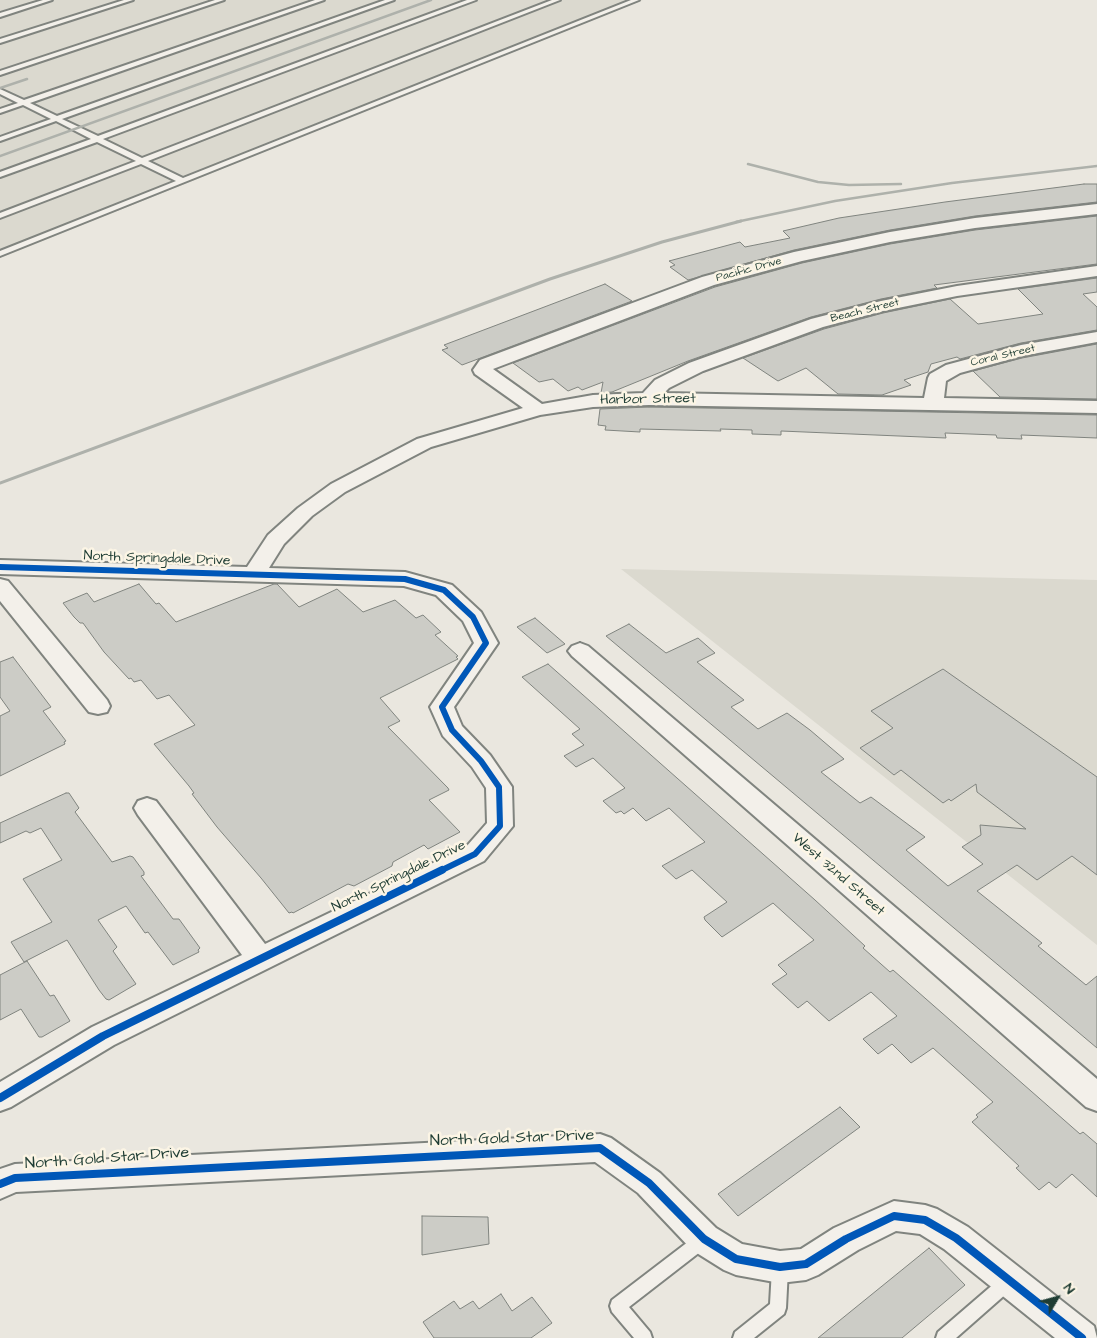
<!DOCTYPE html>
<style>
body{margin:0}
#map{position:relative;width:1097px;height:1338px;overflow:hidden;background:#eae7df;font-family:"Architects Daughter",sans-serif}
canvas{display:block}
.north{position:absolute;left:1032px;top:1273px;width:50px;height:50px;-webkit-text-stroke:4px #fcf5e5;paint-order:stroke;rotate:53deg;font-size:14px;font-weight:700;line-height:20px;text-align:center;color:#1f3d34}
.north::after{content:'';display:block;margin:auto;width:18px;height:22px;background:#1f3d34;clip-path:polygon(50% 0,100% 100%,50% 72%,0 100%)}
</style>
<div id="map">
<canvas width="1097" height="1338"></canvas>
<div class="north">N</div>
</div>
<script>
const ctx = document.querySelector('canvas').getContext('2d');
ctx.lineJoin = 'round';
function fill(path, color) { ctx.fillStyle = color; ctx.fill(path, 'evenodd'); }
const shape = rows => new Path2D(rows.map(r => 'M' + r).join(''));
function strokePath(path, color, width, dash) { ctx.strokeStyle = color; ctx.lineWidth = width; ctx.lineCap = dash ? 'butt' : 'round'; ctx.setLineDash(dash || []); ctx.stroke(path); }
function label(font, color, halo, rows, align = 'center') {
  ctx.font = font + ' "Architects Daughter",sans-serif'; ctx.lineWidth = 5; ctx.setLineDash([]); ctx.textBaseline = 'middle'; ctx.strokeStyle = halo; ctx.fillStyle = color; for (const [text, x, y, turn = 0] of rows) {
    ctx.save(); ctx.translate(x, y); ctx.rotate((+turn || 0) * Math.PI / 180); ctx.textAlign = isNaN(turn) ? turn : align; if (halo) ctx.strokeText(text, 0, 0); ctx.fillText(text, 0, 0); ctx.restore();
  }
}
fill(shape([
 [0,0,643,0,0,258],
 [621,569,1097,580,1097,945]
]), '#dbd9cf');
const building = shape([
 [1084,184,1097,184,1097,202,975,216,890,230,794,250,688,280,670,267,675,265,669,261,740,242,745,247,790,238,783,231,839,218,945,202,1084,184],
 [1097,216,1097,264,934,285,937,288,881,299,811,317,688,361,612,392,601,393,603,382,582,390,578,387,568,391,553,379,539,382,513,363,715,287,802,263,890,244,975,230,1097,216],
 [1097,278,1097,292,1083,294,1097,307,1097,330,1021,343,960,359,957,357,931,364,928,372,904,380,911,385,882,395,838,394,806,368,778,381,743,358,824,329,883,313,950,299,978,324,1043,314,1018,289,1097,278],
 [605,284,632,301,462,365,442,350,448,348,444,345,605,284],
 [1097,344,1097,399,1000,397,973,371,1022,358,1097,344],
 [649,407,1097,415,1097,438,1021,435,1022,439,997,438,996,435,945,433,946,438,781,431,781,435,752,434,752,430,720,429,721,431,640,429,640,432,605,430,606,426,598,425,600,409,649,407],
 [139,584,156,604,159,603,176,622,274,584,277,584,299,607,337,589,363,612,395,600,416,618,423,615,441,632,435,635,458,656,456,657,458,659,380,698,400,721,388,727,448,788,449,790,429,800,460,832,428,849,424,845,393,862,392,866,354,886,348,884,293,913,292,912,289,913,261,878,217,827,192,794,194,793,189,786,154,744,195,725,169,695,157,699,141,680,134,682,131,678,129,679,104,652,83,623,80,623,74,617,63,603,87,593,94,602,139,584],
 [535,618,565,644,547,653,517,627,535,618],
 [629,624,666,653,698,638,715,653,697,662,744,700,731,707,758,729,787,713,810,730,844,759,821,772,860,803,871,797,925,837,906,850,948,886,983,864,962,847,981,835,980,825,1026,829,977,792,976,784,951,801,949,799,943,803,901,770,894,775,860,748,893,728,871,711,943,669,1097,777,1097,875,1072,856,1037,880,1017,865,977,891,1042,943,1038,946,1086,985,1097,976,1097,1048,606,636,629,624],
 [13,657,51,707,43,711,66,741,64,742,65,744,0,776,0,716,10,711,0,697,0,662,13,657],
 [548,664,815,900,865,946,863,948,890,972,893,970,1080,1134,1083,1132,1097,1144,1097,1197,1072,1174,1056,1188,1049,1182,1039,1190,1016,1168,1019,1166,972,1122,978,1117,976,1115,993,1102,933,1048,911,1063,892,1044,878,1054,863,1039,897,1016,871,992,829,1021,807,1001,798,1008,772,984,787,974,778,965,814,940,773,903,722,937,705,920,704,917,727,902,692,870,676,879,662,866,705,842,669,808,646,821,633,808,624,814,621,811,616,813,603,801,625,788,593,758,576,767,564,756,584,745,572,734,580,729,522,677,548,664],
 [66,793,69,793,79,808,75,812,112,862,130,856,133,857,144,872,144,875,141,876,173,919,179,919,200,948,198,950,199,952,173,965,148,932,145,933,126,906,98,920,117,947,113,951,136,984,109,1000,106,999,99,990,67,940,24,962,11,942,52,922,23,879,62,860,41,828,30,833,26,831,0,843,0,823,66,793],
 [27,961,50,996,54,995,70,1021,42,1037,39,1037,21,1009,0,1020,0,975,27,961],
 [840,1107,860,1127,738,1216,718,1194,840,1107],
 [422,1216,488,1217,489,1244,422,1255,422,1216],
 [929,1248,965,1285,902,1338,818,1338,929,1248],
 [501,1294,512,1311,532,1297,552,1323,531,1338,434,1338,423,1322,454,1301,460,1309,473,1301,479,1309,501,1294]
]);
fill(building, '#ccccc6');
strokePath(building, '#80847f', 1);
const service = shape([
 [43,0,52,0,0,17,0,13,43,0],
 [124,0,133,0,0,43,0,39,124,0],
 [215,0,224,0,0,75,0,71,215,0],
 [315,0,324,0,30,103,57,116,385,0,394,0,62,119,98,136,467,0,476,0,103,139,142,158,552,0,560,0,148,161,183,178,631,0,639,0,0,256,0,251,176,181,141,164,0,218,0,213,136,161,97,142,0,177,0,172,91,139,56,121,0,141,0,137,51,119,23,105,0,113,0,109,18,103,0,94,0,89,24,100,315,0],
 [703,1233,709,1235,711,1240,709,1245,629,1307,650,1332,652,1338,634,1338,612,1312,610,1306,612,1300,697,1235,703,1233],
 [780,1261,786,1264,788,1269,786,1308,784,1314,754,1338,733,1338,735,1332,770,1304,772,1269,774,1264,780,1261],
 [1009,1273,1015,1276,1017,1281,1015,1286,956,1338,936,1338,938,1332,1003,1276,1009,1273]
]);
const minor = shape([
 [1097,204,1097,214,975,228,890,242,802,261,714,285,493,369,542,404,593,395,643,393,655,380,689,363,811,319,881,301,957,286,1097,266,1097,276,957,296,883,311,823,327,703,371,669,388,664,393,924,398,928,378,930,374,946,365,1021,345,1097,332,1097,342,1022,356,960,373,946,381,944,398,1097,401,1097,413,649,405,593,407,540,415,431,447,345,492,312,516,284,544,269,568,405,572,452,585,481,612,498,643,454,707,462,726,490,755,512,787,513,826,484,861,114,1045,11,1107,0,1111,0,1082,92,1027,242,955,138,815,134,808,138,801,147,798,156,801,265,944,466,847,487,823,486,788,472,767,443,736,430,707,474,643,463,621,436,595,404,586,0,574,0,560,247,567,268,535,298,508,331,484,417,439,523,408,475,374,473,370,480,360,702,277,794,252,890,232,975,218,1097,204],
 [0,579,8,581,107,700,110,706,107,712,98,714,89,712,0,601,0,579],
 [580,643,588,646,1097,1079,1097,1111,1086,1107,572,656,568,651,572,646,580,643],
 [600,1134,611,1138,660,1173,716,1228,742,1244,780,1251,801,1249,834,1228,894,1201,925,1205,937,1209,968,1227,1094,1326,1097,1338,1055,1338,944,1249,920,1234,896,1231,858,1250,818,1275,806,1280,780,1283,736,1275,724,1270,692,1250,638,1193,595,1162,16,1192,0,1199,0,1169,15,1164,600,1134]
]);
strokePath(service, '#80847f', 4);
strokePath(minor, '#80847f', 4);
fill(service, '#f3f0ea');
fill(minor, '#f3f0ea');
strokePath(shape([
 [0,88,27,79],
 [0,156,431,0],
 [748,164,818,182,849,185,901,184],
 [736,222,835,201,952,183,1097,166]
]), '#aeb1ab', 2.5);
strokePath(shape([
 [0,483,550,279,662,242,741,221]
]), '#aeb1ab', 3);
strokePath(shape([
 [0,567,405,579,444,590,473,617,486,643,442,707,452,730,481,761,499,787,500,826,475,854,440,871]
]), '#0057b8', 6);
strokePath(shape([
 [0,1098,103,1036,442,870],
 [0,1184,15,1178,600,1148,649,1183,704,1239,736,1259,780,1267,806,1264,846,1239,894,1216,925,1220,956,1238,1082,1338]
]), '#0057b8', 8);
label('11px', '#1f3d34', '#fcf5e5', [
 ["Pacific Drive",749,270,-15],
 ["Beach Street",865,311,-14],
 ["Coral Street",1003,356,-13]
]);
label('14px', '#1f3d34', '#fcf5e5', [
 ["Harbor Street",648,400,-1],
 ["North Springdale Drive",157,559,2],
 ["West 32nd Street",838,875,41],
 ["North Springdale Drive",399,877,-26]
]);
label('16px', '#1f3d34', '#fcf5e5', [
 ["North Gold Star Drive",512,1139,-2],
 ["North Gold Star Drive",107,1159,-4]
]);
</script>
